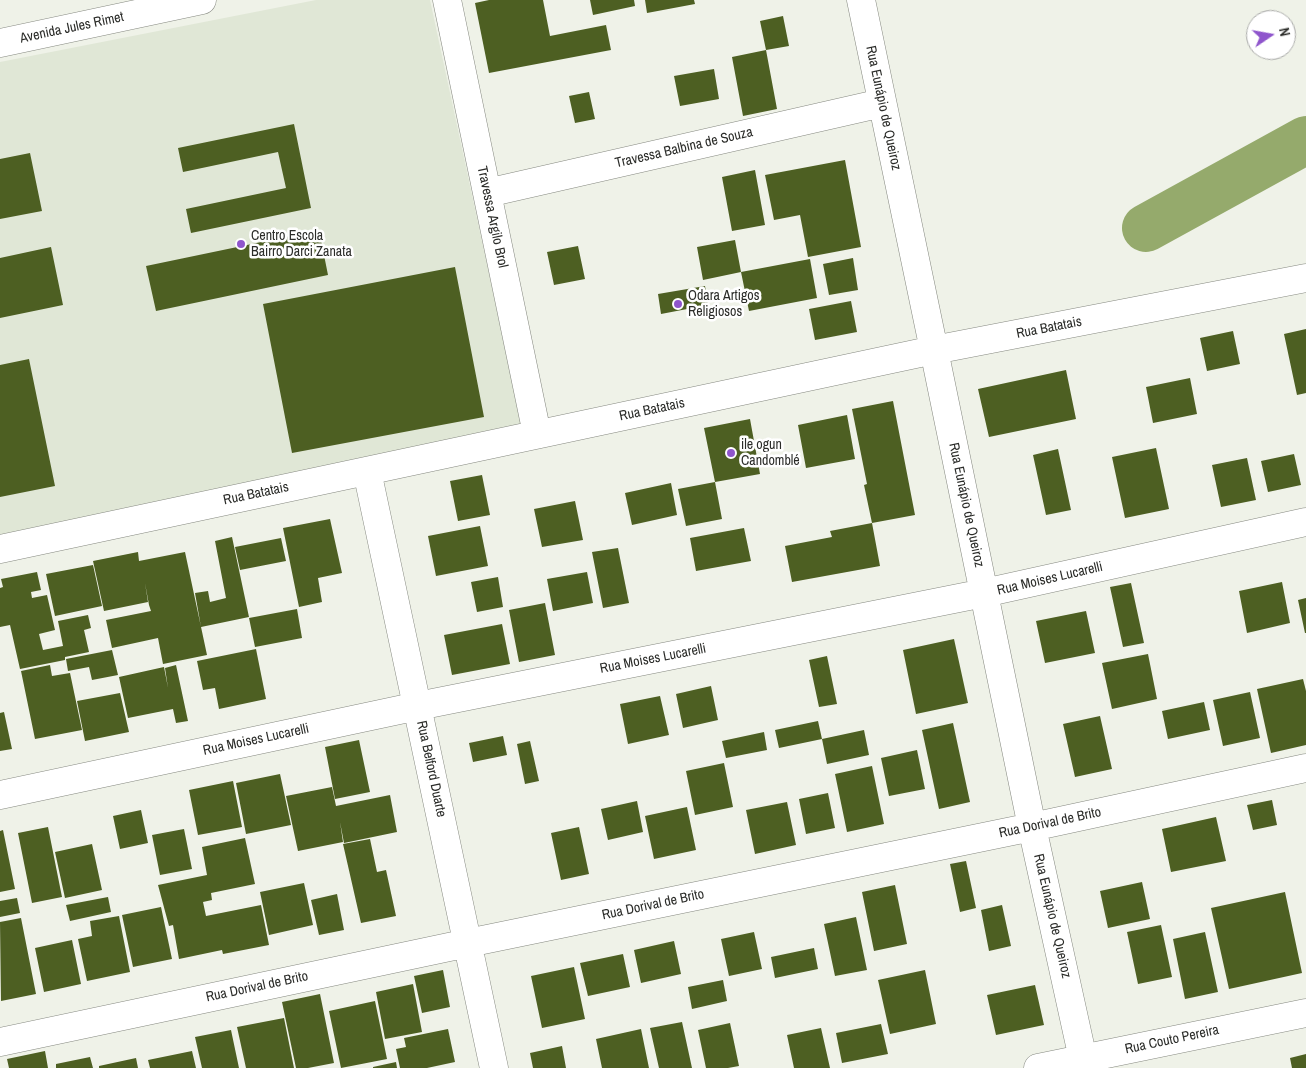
<!DOCTYPE html>
<meta charset="utf-8">
<style>
body{margin:0}
#map{position:relative;width:1306px;height:1068px;overflow:hidden;background:#eff2e8;font-family:"Archivo Narrow",sans-serif}
canvas{display:block}
.north{position:absolute;left:1246px;top:10px;width:50px;height:50px;box-sizing:border-box;background:#fff;border:1px solid #aaaba9;border-radius:50%;rotate:78deg;font-size:14px;font-weight:700;line-height:20px;text-align:center;color:#2b2c29}
.north::after{content:'';display:block;margin:auto;width:18px;height:22px;background:#8f55cc;clip-path:polygon(50% 0,100% 100%,50% 72%,0 100%)}
</style>
<div id="map">
<canvas width="1306" height="1068"></canvas>
<div class="north">N</div>
</div>
<script>
const ctx = document.querySelector('canvas').getContext('2d');
ctx.lineJoin = 'round';
function fill(path, color) { ctx.fillStyle = color; ctx.fill(path, 'evenodd'); }
const shape = rows => new Path2D(rows.map(r => 'M' + r).join(''));
function strokePath(path, color, width, dash) { ctx.strokeStyle = color; ctx.lineWidth = width; ctx.lineCap = dash ? 'butt' : 'round'; ctx.setLineDash(dash || []); ctx.stroke(path); }
function label(font, color, halo, rows, align = 'center') {
  ctx.font = font + ' "Archivo Narrow",sans-serif'; ctx.lineWidth = 5; ctx.setLineDash([]); ctx.textBaseline = 'middle'; ctx.strokeStyle = halo; ctx.fillStyle = color; for (const [text, x, y, turn = 0] of rows) {
    ctx.save(); ctx.translate(x, y); ctx.rotate((+turn || 0) * Math.PI / 180); ctx.textAlign = isNaN(turn) ? turn : align; if (halo) ctx.strokeText(text, 0, 0); ctx.fillText(text, 0, 0); ctx.restore();
  }
}
fill(shape([
 [316,0,430,0,522,427,0,536,0,62]
]), '#e0e7d6');
strokePath(shape([
 [1146,228,1306,140]
]), '#95aa6c', 48);
fill(shape([
 [489,0,543,0,550,36,606,25,611,50,489,73,475,3],
 [590,0,634,0,635,6,593,15],
 [645,0,694,0,695,4,647,13],
 [783,16,789,46,766,50,777,109,743,116,732,57,766,50,760,21],
 [714,69,719,99,680,106,674,76],
 [589,92,595,119,575,123,569,96],
 [294,124,311,208,191,233,186,209,286,188,278,152,183,172,178,148],
 [30,153,42,211,0,219,0,159],
 [845,160,861,247,808,257,800,215,774,220,765,175],
 [755,170,765,225,732,231,722,177],
 [319,230,328,275,156,311,146,266],
 [735,240,741,272,703,280,697,247],
 [578,246,585,279,554,285,547,252],
 [51,247,63,305,0,318,0,258],
 [853,258,858,290,829,295,823,264],
 [810,259,817,298,749,311,741,272],
 [455,267,484,417,292,453,263,304],
 [705,286,708,305,661,314,658,294],
 [851,301,857,332,815,340,809,309],
 [1306,329,1306,393,1297,395,1284,334],
 [1233,331,1240,364,1207,371,1200,338],
 [29,359,55,486,0,497,0,365],
 [1066,370,1076,419,989,437,978,389],
 [1190,378,1197,414,1153,423,1146,387],
 [893,401,915,515,872,523,864,485,867,484,852,409],
 [847,415,855,459,806,468,798,425],
 [750,419,760,474,715,482,704,428],
 [1156,448,1169,509,1125,518,1112,457],
 [1058,449,1071,510,1046,515,1033,455],
 [1294,454,1301,485,1268,492,1261,461],
 [1247,458,1256,500,1221,507,1212,465],
 [482,475,490,515,458,521,450,481],
 [715,482,722,519,686,526,678,489],
 [671,483,677,515,632,525,625,493],
 [575,501,583,540,542,547,534,509],
 [330,519,342,573,318,578,322,602,299,607,283,528],
 [872,523,880,566,792,582,785,546,832,537,830,531],
 [480,526,488,566,436,576,428,536],
 [744,528,751,561,696,571,690,538],
 [232,537,249,617,201,627,195,593,208,591,210,602,226,598,215,541],
 [281,538,286,561,240,570,235,547],
 [618,548,629,603,603,608,592,552],
 [138,552,139,561,185,552,207,655,163,664,158,638,112,648,106,620,151,611,149,605,145,583,148,602,104,611,93,561],
 [93,565,102,606,55,616,46,574],
 [37,572,41,590,31,592,32,598,47,595,55,630,39,634,43,650,63,646,58,621,88,615,91,628,84,630,89,652,65,657,65,660,20,669,10,625,0,627,0,588,3,587,1,579],
 [587,572,593,603,553,611,547,579],
 [498,577,503,607,477,612,471,582],
 [1282,582,1290,623,1247,633,1239,591],
 [1131,583,1144,643,1123,647,1110,587],
 [1306,598,1306,633,1305,633,1298,600],
 [545,603,555,655,519,662,509,610],
 [297,609,302,638,255,647,249,618],
 [1086,611,1095,653,1045,663,1036,621],
 [502,624,510,664,452,675,444,635],
 [954,639,968,703,916,714,903,650],
 [256,649,266,699,219,709,215,688,203,690,197,661],
 [112,650,118,675,92,680,89,667,68,671,66,659],
 [1148,654,1157,699,1112,709,1102,663],
 [827,656,837,704,819,707,809,660],
 [50,665,52,676,70,673,82,730,35,739,21,671],
 [176,665,188,721,176,723,173,709,128,718,119,677,164,667,168,688,165,668],
 [1303,679,1306,691,1306,745,1271,753,1257,689],
 [711,686,718,720,683,728,676,694],
 [1250,692,1260,738,1223,746,1213,700],
 [120,693,129,732,85,741,77,701],
 [660,696,669,735,628,744,620,704],
 [1204,702,1210,730,1168,739,1162,711],
 [4,712,12,749,0,751,0,713],
 [1100,716,1112,769,1075,777,1063,724],
 [818,721,822,739,779,748,775,730],
 [953,723,970,802,939,809,922,730],
 [864,730,869,755,827,764,822,739],
 [764,732,767,750,726,758,722,741],
 [503,736,507,755,473,762,469,743],
 [359,740,370,792,335,799,325,747],
 [530,741,539,781,525,784,517,744],
 [917,750,925,789,889,796,881,758],
 [724,763,733,807,695,815,686,771],
 [872,766,884,824,847,832,835,774],
 [280,774,291,825,246,834,236,783],
 [233,781,242,827,198,835,189,790],
 [332,787,336,806,390,795,397,832,344,843,340,822,343,842,298,851,286,796],
 [828,793,835,828,806,834,799,799],
 [1272,800,1277,825,1253,830,1247,805],
 [637,801,643,832,608,840,601,809],
 [787,802,796,845,755,854,746,810],
 [687,807,696,850,654,859,645,816],
 [141,810,148,843,120,849,113,816],
 [1216,817,1226,861,1171,872,1162,829],
 [48,827,62,897,32,903,18,833],
 [579,827,589,874,561,880,551,833],
 [184,829,192,869,160,875,152,835],
 [3,830,15,889,0,892,0,831],
 [245,838,255,884,211,893,212,900,203,902,206,916,261,905,269,945,223,954,222,950,179,959,173,925,169,926,158,885,207,875,202,847],
 [370,839,377,872,386,870,396,916,361,923,343,844],
 [92,844,102,890,65,898,55,852],
 [966,861,976,908,960,912,950,864],
 [1142,882,1150,919,1108,928,1100,891],
 [304,883,313,925,269,935,260,892],
 [895,885,907,944,874,951,862,892],
 [1285,892,1302,973,1229,989,1211,908],
 [337,894,344,930,319,935,311,900],
 [108,897,111,912,70,921,66,905],
 [17,898,20,913,0,917,0,901],
 [1002,905,1011,946,989,951,981,910],
 [161,907,172,959,133,967,122,915],
 [119,916,130,972,87,981,78,939,92,936,90,921],
 [856,917,867,970,835,976,824,924],
 [21,918,36,994,1,1001,0,922],
 [1161,925,1172,977,1138,984,1127,932],
 [754,932,762,969,729,976,721,939],
 [1205,932,1218,992,1185,999,1173,939],
 [72,940,81,984,44,992,35,948],
 [674,941,681,974,641,983,634,950],
 [814,948,818,969,775,978,771,957],
 [623,954,630,987,588,996,580,963],
 [574,967,585,1019,542,1028,531,976],
 [443,970,450,1007,422,1013,414,976],
 [925,970,936,1024,890,1034,878,980],
 [723,980,727,1001,692,1009,688,987],
 [413,984,422,1032,385,1039,376,992],
 [1035,985,1044,1025,996,1035,987,995],
 [320,994,334,1063,308,1068,296,1068,282,1002],
 [375,1001,387,1059,341,1068,329,1011],
 [284,1018,294,1068,246,1068,237,1027],
 [682,1022,692,1068,659,1068,650,1028],
 [730,1023,739,1066,728,1068,706,1068,698,1030],
 [881,1024,888,1054,842,1063,836,1033],
 [821,1028,830,1068,794,1068,787,1035],
 [448,1029,455,1062,427,1068,400,1068,396,1049,406,1047,404,1038],
 [641,1029,649,1068,602,1068,596,1039],
 [231,1030,239,1068,202,1068,195,1037],
 [562,1046,566,1068,533,1068,530,1053],
 [45,1051,48,1068,9,1068,7,1059],
 [192,1051,196,1068,150,1068,148,1060],
 [1306,1054,1306,1068,1292,1068,1290,1058],
 [90,1057,93,1068,56,1068,56,1064],
 [136,1058,138,1068,99,1068,99,1066],
 [396,1062,397,1068,373,1068,373,1067]
]), '#4d5f22');
const minor = shape([
 [447,0,537,434],
 [861,0,934,350,1032,827,1085,1068],
 [487,193,882,103],
 [367,471,494,1068],
 [0,549,934,350,1306,278],
 [0,795,418,706,984,593,1306,522],
 [0,1042,468,943,1032,827,1306,768],
 [1038,1068,1306,1013]
]);
const major = shape([
 [0,43,202,0]
]);
strokePath(minor, '#868981', 29);
strokePath(major, '#868981', 29);
strokePath(minor, '#fff', 28);
strokePath(major, '#fff', 28);
for (const [x, y, r, color] of [
 [241,244,5,"#8f55cc"],
 [678,304,5,"#8f55cc"],
 [731,453,5,"#8f55cc"]
]) { const dot = new Path2D(); dot.arc(x, y, r, 0, 2 * Math.PI); ctx.fillStyle = color; ctx.fill(dot); strokePath(dot, '#fff', 2); }
label('14px', '#2b2c29', '#fff', [
 ["Avenida Jules Rimet",72,28,-12],
 ["Rua Eunápio de Queiroz",883,108,78],
 ["Travessa Balbina de Souza",684,148,-13],
 ["Travessa Argilo Brol",492,217,78],
 ["Rua Batatais",1049,328,-11],
 ["Rua Batatais",652,410,-12],
 ["Rua Batatais",256,494,-12],
 ["Rua Eunápio de Queiroz",966,505,78],
 ["Rua Moises Lucarelli",1050,579,-13],
 ["Rua Moises Lucarelli",653,659,-11],
 ["Rua Moises Lucarelli",256,740,-12],
 ["Rua Belford Duarte",431,769,78],
 ["Rua Dorival de Brito",1050,823,-12],
 ["Rua Dorival de Brito",653,905,-12],
 ["Rua Eunápio de Queiroz",1052,916,77],
 ["Rua Dorival de Brito",257,987,-12],
 ["Rua Couto Pereira",1172,1040,-12]
]);
label('14px', '#2b2c29', '#fff', [
 ["Centro Escola",251,236],
 ["Bairro Darci Zanata",251,252],
 ["Odara Artigos",688,296],
 ["Religiosos",688,312],
 ["ile ogun",741,445],
 ["Candomblé",741,461]
], 'left');
</script>
